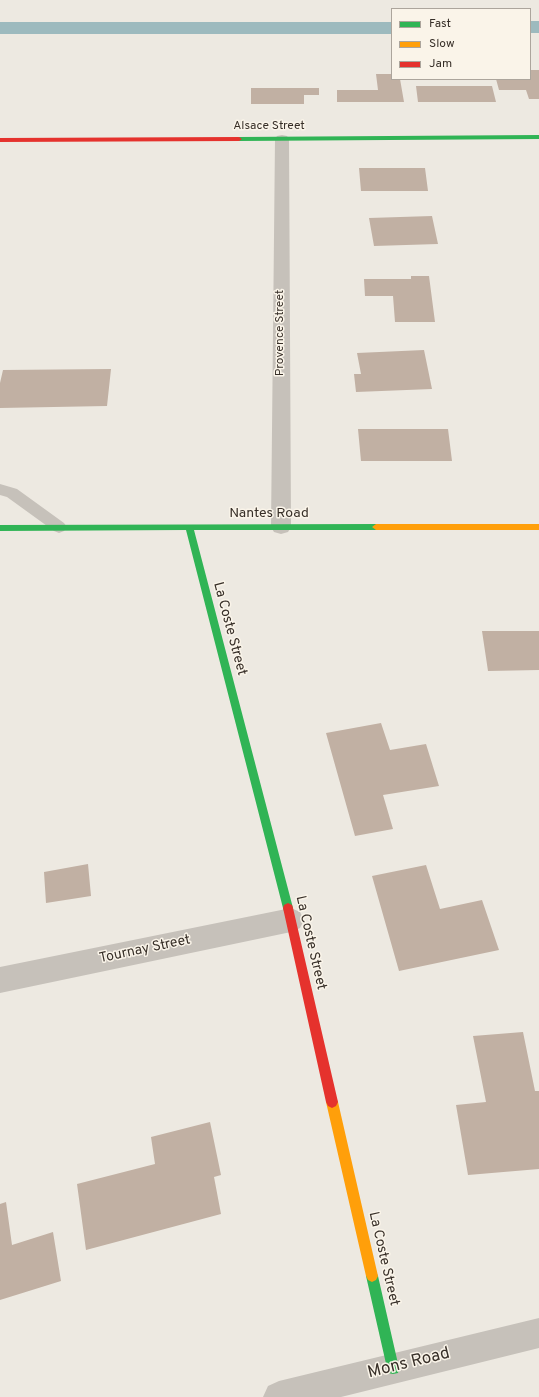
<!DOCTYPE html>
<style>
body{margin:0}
#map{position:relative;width:539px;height:1397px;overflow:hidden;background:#ede9e1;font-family:Overpass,sans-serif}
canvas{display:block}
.legend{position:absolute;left:391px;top:8px;width:140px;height:72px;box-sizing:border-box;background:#faf4e9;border:1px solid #aca59c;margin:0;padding:5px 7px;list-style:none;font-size:12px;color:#372f28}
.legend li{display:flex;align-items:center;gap:8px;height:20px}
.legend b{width:20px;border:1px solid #aca59c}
</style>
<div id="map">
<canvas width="539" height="1397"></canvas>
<ul class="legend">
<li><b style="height:5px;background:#30b455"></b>Fast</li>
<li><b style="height:5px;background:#ff9f0a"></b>Slow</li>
<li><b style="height:5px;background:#e5322d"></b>Jam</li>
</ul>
</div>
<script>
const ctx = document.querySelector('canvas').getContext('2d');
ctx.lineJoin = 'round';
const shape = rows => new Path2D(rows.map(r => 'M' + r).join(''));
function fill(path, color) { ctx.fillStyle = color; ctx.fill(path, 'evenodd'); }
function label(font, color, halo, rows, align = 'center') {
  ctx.font = font + ' Overpass,sans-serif'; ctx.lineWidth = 3; ctx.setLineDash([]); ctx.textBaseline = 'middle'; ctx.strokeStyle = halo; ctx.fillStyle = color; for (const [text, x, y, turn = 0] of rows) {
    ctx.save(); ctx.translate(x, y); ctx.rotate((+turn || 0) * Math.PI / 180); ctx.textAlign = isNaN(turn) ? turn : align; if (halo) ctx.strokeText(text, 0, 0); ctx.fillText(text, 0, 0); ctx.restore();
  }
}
fill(shape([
 [530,21,539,21,539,33,530,33,530,21],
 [0,22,392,22,392,34,0,34,0,22]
]), '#9dbabe');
fill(shape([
 [530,70,539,70,539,99,529,99,526,90,499,90,496,79,530,79],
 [376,74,392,74,392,79,400,79,404,102,337,102,337,90,378,90],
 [416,86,492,86,496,102,418,102],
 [251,88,319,88,319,95,304,95,304,104,251,104],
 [359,168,425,168,428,191,361,191],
 [432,216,438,244,374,246,369,218],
 [411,276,429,276,435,322,395,322,393,296,365,296,364,279,411,279],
 [424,350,432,389,356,392,354,374,361,374,357,353],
 [111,369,107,406,0,408,0,383,3,370],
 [358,429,448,429,452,461,361,461],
 [482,631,539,631,539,670,488,671],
 [381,723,390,750,426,744,439,786,383,795,393,829,355,836,326,733],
 [88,864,91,896,46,903,44,872],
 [426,865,440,909,482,900,499,950,399,971,372,876],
 [523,1032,535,1091,539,1091,539,1169,468,1175,456,1105,486,1102,473,1036],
 [210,1122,221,1175,214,1177,221,1214,86,1250,77,1184,155,1164,151,1137],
 [6,1202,12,1245,53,1232,61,1281,0,1300,0,1204]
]), '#c1b0a3');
fill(shape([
 [0,484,17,489,64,523,67,527,64,531,59,533,54,531,7,497,0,495,0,484]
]), '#c6c1ba');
fill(shape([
 [282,135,287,136,289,139,291,527,288,532,281,534,274,532,271,527,275,139,277,136,282,135],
 [291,908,300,912,304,920,300,928,291,932,0,993,0,967,291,908],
 [539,1318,539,1348,341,1397,263,1397,268,1386,279,1381,539,1318]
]), '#c6c1ba');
fill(shape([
 [539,135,539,139,239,141,236,139,239,137,539,135],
 [376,524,380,527,376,530,194,530,293,908,292,911,288,913,284,911,283,908,186,530,0,531,0,525,376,524],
 [372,1270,376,1272,378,1276,399,1368,398,1373,393,1374,388,1373,387,1368,366,1276,368,1272,372,1270]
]), '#30b455');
fill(shape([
 [376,524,539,524,539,530,376,530,372,527,376,524],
 [332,1096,336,1098,338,1102,378,1276,376,1280,372,1282,368,1280,366,1276,326,1102,328,1098,332,1096]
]), '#ff9f0a');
fill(shape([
 [0,138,239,137,242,139,239,141,0,142,0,138],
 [288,903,292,905,293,908,338,1102,336,1106,332,1108,328,1106,326,1102,283,908,284,905,288,903]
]), '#e5322d');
label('12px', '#372f28', '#faf4e9', [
 ["Alsace Street",269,127],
 ["Provence Street",281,333,-90]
]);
label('14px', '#372f28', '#faf4e9', [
 ["Nantes Road",269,514],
 ["La Coste Street",229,629,75],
 ["La Coste Street",310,943,77],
 ["Tournay Street",145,950,-12],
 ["La Coste Street",383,1259,77]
]);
label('17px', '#372f28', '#faf4e9', [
 ["Mons Road",409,1364,-14]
]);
</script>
